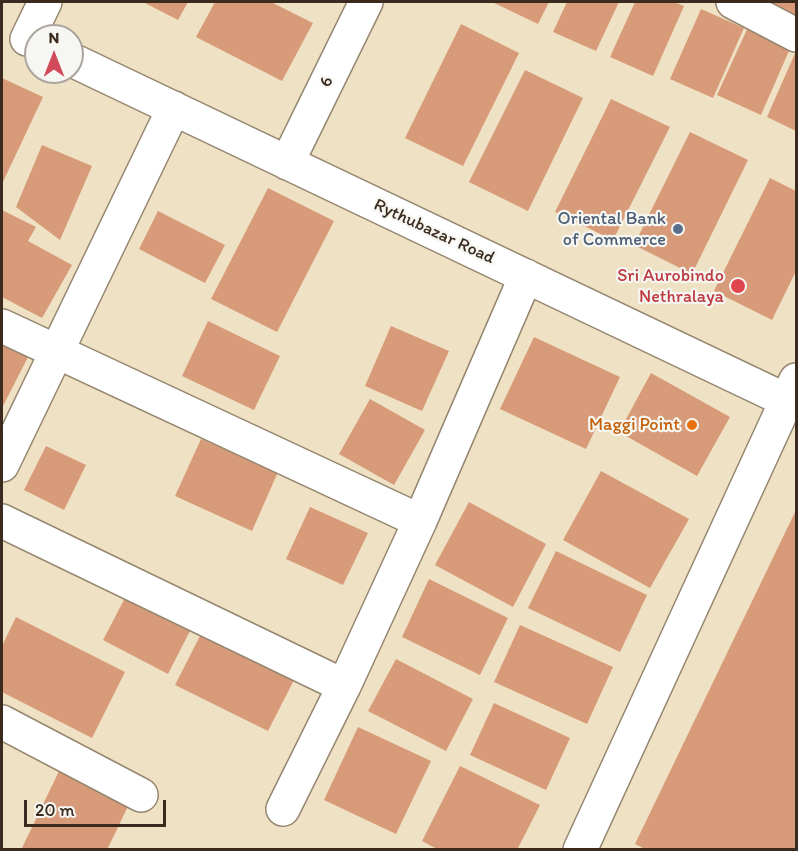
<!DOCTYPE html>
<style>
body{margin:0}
#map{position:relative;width:798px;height:851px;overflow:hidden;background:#efe1c3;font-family:Itim,sans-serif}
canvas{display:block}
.frame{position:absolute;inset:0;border:3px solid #3b2a1e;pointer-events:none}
.north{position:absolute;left:24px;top:24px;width:60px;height:60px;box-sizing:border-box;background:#f6f6f2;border:2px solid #aba49d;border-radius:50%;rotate:0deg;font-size:16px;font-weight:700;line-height:24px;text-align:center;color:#3b2a1e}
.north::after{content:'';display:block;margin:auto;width:21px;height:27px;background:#d1495b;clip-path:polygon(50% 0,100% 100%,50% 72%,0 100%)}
.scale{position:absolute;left:24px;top:800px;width:142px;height:27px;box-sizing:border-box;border:3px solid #3b2a1e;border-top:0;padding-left:8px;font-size:18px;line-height:21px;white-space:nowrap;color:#3b2a1e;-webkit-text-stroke:4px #f6f6f2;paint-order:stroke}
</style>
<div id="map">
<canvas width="798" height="851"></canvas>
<div class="frame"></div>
<div class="north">N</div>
<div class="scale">20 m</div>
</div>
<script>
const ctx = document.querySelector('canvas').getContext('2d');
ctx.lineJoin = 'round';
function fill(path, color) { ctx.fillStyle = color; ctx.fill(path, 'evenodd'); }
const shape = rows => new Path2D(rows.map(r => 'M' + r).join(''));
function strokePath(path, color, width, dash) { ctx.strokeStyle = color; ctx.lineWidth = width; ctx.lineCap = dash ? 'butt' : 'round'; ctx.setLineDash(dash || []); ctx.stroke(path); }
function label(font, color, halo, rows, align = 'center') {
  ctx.font = font + ' Itim,sans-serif'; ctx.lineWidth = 4.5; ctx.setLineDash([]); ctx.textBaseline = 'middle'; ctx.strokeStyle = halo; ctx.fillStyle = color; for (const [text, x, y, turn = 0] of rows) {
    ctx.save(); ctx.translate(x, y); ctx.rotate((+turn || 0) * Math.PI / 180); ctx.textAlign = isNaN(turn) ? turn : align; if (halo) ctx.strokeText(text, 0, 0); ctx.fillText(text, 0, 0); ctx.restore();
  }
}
fill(shape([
 [143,2,188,2,178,20],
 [215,2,271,2,313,23,282,81,196,37],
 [492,2,549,2,538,24],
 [567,2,619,2,596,51,553,32],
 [635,2,674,2,684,6,653,76,610,57],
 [770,2,796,2,796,15],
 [701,9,744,28,713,98,670,79],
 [461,24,519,53,463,166,405,138],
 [749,25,792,44,761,115,717,95],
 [796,51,796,131,767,117],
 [525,70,583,98,528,211,469,182],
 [2,78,43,97,2,184],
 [611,99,670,127,613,240,555,212],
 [690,132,748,160,692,274,634,245],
 [42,145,92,166,60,240,16,207],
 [770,178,796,191,796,271,772,320,714,291],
 [268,188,334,221,277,332,211,299],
 [2,210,36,227,28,241,72,265,42,318,2,297],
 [158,211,225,245,205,283,139,249],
 [208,321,280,356,254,410,182,376],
 [391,326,449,351,422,411,365,386],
 [534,337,620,377,586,449,500,409],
 [2,338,30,353,2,408],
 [651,373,730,417,697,476,619,432],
 [370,399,425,430,394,485,339,454],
 [201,439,278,472,252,531,175,496],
 [46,446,86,465,64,510,24,490],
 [601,471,689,519,650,588,563,540],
 [469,502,546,544,513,607,435,565],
 [310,507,368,533,343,585,286,559],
 [796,510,796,850,647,850,635,844],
 [556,551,647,595,620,652,528,608],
 [429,579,508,618,480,675,402,637],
 [126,596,191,629,168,674,103,640],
 [16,617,125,672,92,738,2,692,2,646],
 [520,625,613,667,587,724,494,682],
 [201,634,294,680,268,731,175,685],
 [396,659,473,699,446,751,368,711],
 [494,703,570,738,546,790,470,755],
 [358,727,431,761,396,834,324,800],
 [460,766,540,805,517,850,439,850,422,841],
 [60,769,130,802,107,850,21,850]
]), '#d89b79');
const minor = shape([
 [733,2,796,35],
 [27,39,45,2],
 [72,60,796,405],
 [287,163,366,2],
 [2,326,420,521],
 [2,465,174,108],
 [2,521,344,686],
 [2,722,141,795],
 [283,809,344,686,420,521,526,276],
 [580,850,796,380]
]);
strokePath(minor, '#958670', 36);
strokePath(minor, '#fff', 33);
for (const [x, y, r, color] of [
 [678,229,6,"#5c6f8a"],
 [738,286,8,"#e0444e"],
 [692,425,6,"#e8710a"]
]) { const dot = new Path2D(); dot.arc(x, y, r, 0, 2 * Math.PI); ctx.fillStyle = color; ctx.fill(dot); strokePath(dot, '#f6f6f2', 2); }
label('18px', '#3b2a1e', '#f6f6f2', [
 ["6",327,82,-64],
 ["Rythubazar Road",434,232,25]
]);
label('18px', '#4e5e75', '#f6f6f2', [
 ["Oriental Bank",666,219],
 ["of Commerce",666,240]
], 'right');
label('18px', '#be3a42', '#f6f6f2', [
 ["Sri Aurobindo",724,276],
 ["Nethralaya",724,297]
], 'right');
label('18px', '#c56008', '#f6f6f2', [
 ["Maggi Point",680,425]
], 'right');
</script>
